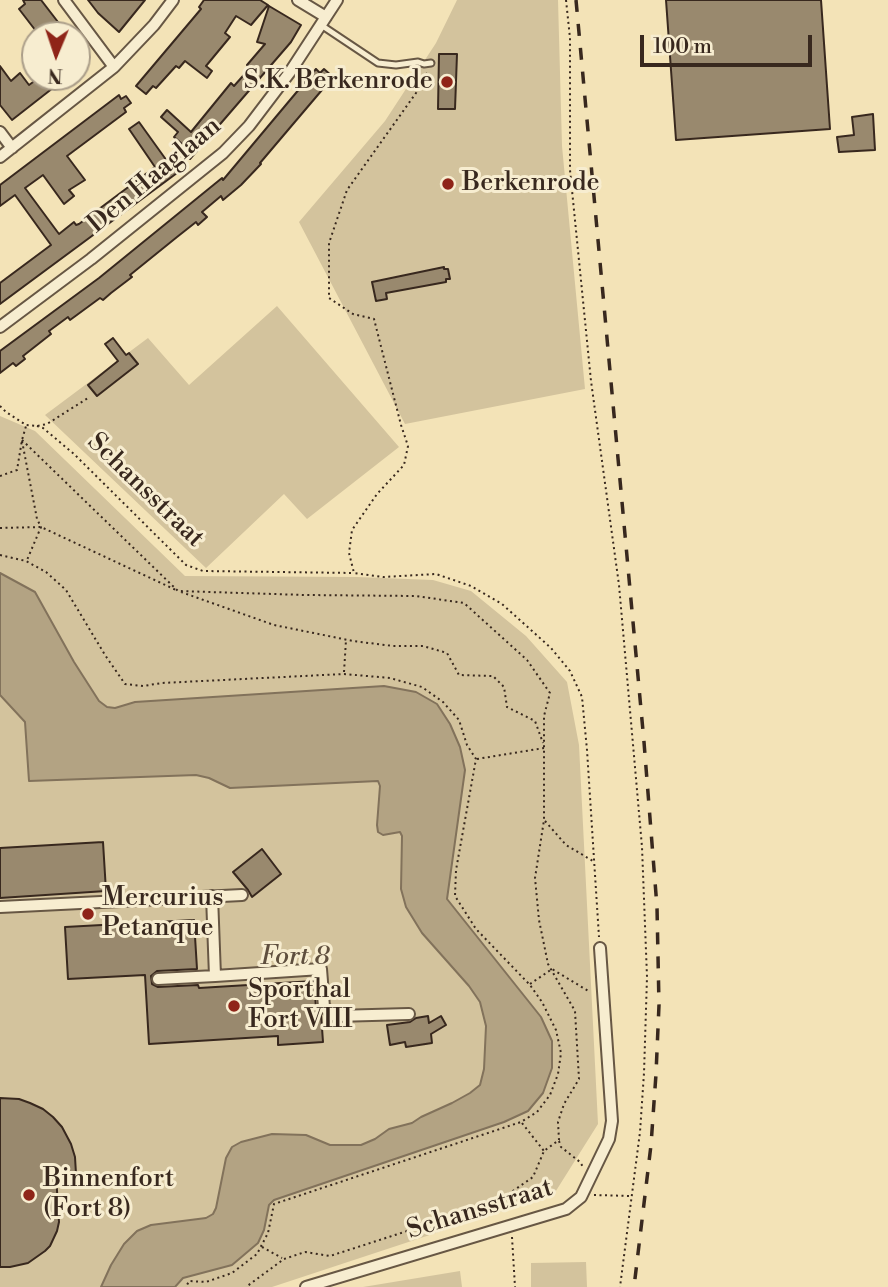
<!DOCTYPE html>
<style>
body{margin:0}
#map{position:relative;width:888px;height:1287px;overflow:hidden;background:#f3e3b7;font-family:"Libre Bodoni",serif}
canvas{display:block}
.north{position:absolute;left:21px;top:21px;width:70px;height:70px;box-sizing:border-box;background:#f7edd0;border:2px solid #ab9e89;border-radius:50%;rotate:182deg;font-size:19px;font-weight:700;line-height:28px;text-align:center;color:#38281e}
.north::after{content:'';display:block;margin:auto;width:24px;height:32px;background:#8f2418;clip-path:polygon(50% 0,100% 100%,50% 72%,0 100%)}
.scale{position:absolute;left:640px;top:35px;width:172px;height:32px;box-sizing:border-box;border:4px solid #38281e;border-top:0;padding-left:9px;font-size:21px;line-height:24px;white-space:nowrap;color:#38281e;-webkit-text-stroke:5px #f7edd0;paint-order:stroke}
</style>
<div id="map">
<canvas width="888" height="1287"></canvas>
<div class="north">N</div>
<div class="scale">100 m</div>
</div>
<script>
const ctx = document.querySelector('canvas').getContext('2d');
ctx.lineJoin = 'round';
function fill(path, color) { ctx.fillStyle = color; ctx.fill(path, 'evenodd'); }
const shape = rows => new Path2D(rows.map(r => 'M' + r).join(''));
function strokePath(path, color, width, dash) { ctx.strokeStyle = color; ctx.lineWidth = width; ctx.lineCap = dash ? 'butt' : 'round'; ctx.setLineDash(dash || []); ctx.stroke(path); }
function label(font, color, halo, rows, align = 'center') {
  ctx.font = font + ' "Libre Bodoni",serif'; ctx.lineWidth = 6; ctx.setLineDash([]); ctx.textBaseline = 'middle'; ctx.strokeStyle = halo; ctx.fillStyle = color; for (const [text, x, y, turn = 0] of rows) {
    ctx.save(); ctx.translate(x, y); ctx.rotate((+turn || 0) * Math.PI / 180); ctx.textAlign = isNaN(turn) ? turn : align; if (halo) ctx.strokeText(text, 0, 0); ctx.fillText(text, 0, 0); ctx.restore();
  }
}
fill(shape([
 [457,0,558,0,562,146,585,389,405,424,299,222,385,121,436,43],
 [277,306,399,447,307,519,284,494,206,568,45,415,148,338,189,385],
 [0,416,35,431,185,576,357,577,433,580,471,591,526,636,567,682,579,745,598,1124,554,1194,272,1287,0,1287],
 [586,1262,587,1287,531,1287,531,1263],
 [460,1271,462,1287,363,1287]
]), '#d3c39d');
const water = shape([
 [0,573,35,592,74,662,99,701,107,707,115,708,135,702,384,686,416,692,437,704,450,724,460,747,465,770,447,899,541,1017,552,1041,552,1068,543,1093,528,1111,504,1122,274,1200,269,1205,264,1230,258,1243,232,1265,183,1278,175,1287,101,1287,111,1265,124,1244,137,1231,151,1225,206,1218,213,1214,216,1208,226,1158,232,1147,241,1142,272,1134,306,1135,330,1145,361,1145,375,1139,389,1129,412,1123,421,1117,452,1103,470,1093,480,1085,484,1069,486,1026,480,1002,469,986,422,933,406,907,401,889,402,836,400,832,383,835,378,832,377,825,380,786,378,781,230,788,209,778,196,775,29,781,25,722,0,695,0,573]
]);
fill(water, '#b3a383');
strokePath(water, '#82725b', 2);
const building = shape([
 [23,0,41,0,68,35,39,35,19,9,25,4,23,0],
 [88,0,145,0,119,32,98,13,88,0],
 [204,0,260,0,268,5,251,25,236,16,225,33,230,37,206,66,212,71,207,78,185,61,179,68,176,66,156,88,153,86,146,94,136,86,201,9,199,7,204,0],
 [666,0,821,0,830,129,676,140,666,0],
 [269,6,301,25,291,42,190,159,188,157,175,171,177,173,0,304,0,283,51,245,15,195,0,206,0,185,119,95,121,99,126,96,131,103,124,108,126,112,67,156,85,180,69,190,74,196,64,204,43,175,25,188,59,234,74,222,76,225,79,224,155,167,129,129,139,122,167,161,182,144,174,137,178,132,161,117,167,110,191,132,231,83,234,86,250,68,247,65,265,44,257,42,269,6],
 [439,54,457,54,455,109,438,109,439,54],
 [0,66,11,81,20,73,29,85,40,77,67,77,12,120,0,105,0,66],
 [316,69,320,73,324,69,333,77,260,163,261,164,241,185,223,200,221,196,202,212,207,217,198,225,196,222,177,237,130,275,132,277,111,293,103,300,100,298,70,320,68,317,49,331,51,334,23,356,25,359,16,366,13,363,0,373,0,351,99,278,222,178,223,180,316,69],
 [873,114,875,150,839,152,837,137,854,135,852,117,873,114],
 [444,267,444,269,448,269,450,279,446,279,446,282,386,293,387,299,376,301,372,282,444,267],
 [113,338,126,355,129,353,138,364,97,396,88,385,118,361,105,344,113,338],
 [103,842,106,891,0,898,0,848,103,842],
 [262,849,281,874,252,897,248,890,233,872,262,849],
 [194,920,197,969,157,971,151,976,152,984,158,987,198,985,199,988,314,981,316,1008,321,1014,323,1042,278,1045,278,1036,149,1044,145,975,68,979,65,927,194,920],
 [428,1016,429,1023,441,1016,446,1025,431,1034,432,1043,406,1047,405,1042,390,1045,387,1025,410,1022,416,1018,428,1016],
 [0,1098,19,1099,30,1103,43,1109,53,1117,62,1127,71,1144,75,1157,76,1174,56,1175,59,1222,57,1231,50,1246,45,1251,28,1263,10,1267,0,1267,0,1098]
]);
fill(building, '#99896e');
strokePath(building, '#38281e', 2);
const lane = shape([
 [321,25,378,63,396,65,418,62,424,64,431,63]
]);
const street = shape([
 [64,0,114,67],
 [298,0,326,17],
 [0,132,12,148],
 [0,157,114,67,154,25,173,0],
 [0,327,91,259,223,153,249,126,290,72,337,0],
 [212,896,215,976,321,969,324,1007,335,1016,409,1014],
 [0,907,242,895],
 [158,979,215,976],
 [306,1287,566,1209,581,1197,609,1139,612,1121,600,948]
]);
strokePath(lane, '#675744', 9);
strokePath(street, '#675744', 14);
strokePath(shape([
 [566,0,570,38,570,170,591,381,619,585,642,847,647,977,644,1073,640,1132,620,1287],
 [427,73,416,93,347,190,329,243,329,298,353,314,374,319,401,425,408,446,404,465,377,494,352,530,349,553,354,573,383,577,436,574,471,586,502,604,551,648,570,671,582,697,587,750,599,937],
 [0,406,6,412,26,425,37,426,47,424,88,398],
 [37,426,43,428,74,454,186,565,203,571,353,573],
 [22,440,178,591,305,595,416,596,464,603,527,660,550,693,544,716,544,820,535,878,539,920,548,964,575,1011,579,1079,564,1104,558,1122,559,1140,544,1151,533,1177,497,1202,330,1256,305,1252,284,1259,246,1287],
 [22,441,37,519,41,527,27,560],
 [0,476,17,470,22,440,26,426],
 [0,528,41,527,176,590],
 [0,555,26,561,46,572,66,590,105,655,125,684,143,686,162,683,344,674,390,678,422,687,443,702,459,720,467,745,476,759,456,870,455,896,476,929,530,985,542,1002,556,1030,561,1053,558,1074,550,1095,537,1112,521,1122,274,1204,268,1233,257,1254,232,1273,206,1282,189,1281,186,1287],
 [181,592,274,625,353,641,393,646,423,646,447,653,459,675,493,676,504,687,507,707,535,721,543,743],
 [344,672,346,640],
 [477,759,544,748],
 [545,821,566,845,593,861],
 [530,984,552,969,590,992],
 [522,1123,544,1151],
 [559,1141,561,1147,580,1162,583,1167],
 [594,1195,631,1196],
 [512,1237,515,1287],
 [262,1247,282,1258]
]), '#38281e', 2, [2, 3.5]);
strokePath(lane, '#f7edd0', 5);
strokePath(street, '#f7edd0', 10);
strokePath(shape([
 [576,0,644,742,657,907,659,1005,656,1074,651,1145,634,1287]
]), '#38281e', 3.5, [12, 12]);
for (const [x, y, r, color] of [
 [447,82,7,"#8f2418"],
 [448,184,7,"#8f2418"],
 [88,914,7,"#8f2418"],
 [234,1006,7,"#8f2418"],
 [29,1195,7,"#8f2418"]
]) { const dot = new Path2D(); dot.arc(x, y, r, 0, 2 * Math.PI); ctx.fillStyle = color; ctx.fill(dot); strokePath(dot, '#f7edd0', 2.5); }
label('26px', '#38281e', '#f7edd0', [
 ["S.K. Berkenrode",433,82,"right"],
 ["Berkenrode",462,184],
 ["Mercurius",102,899],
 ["Petanque",102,929],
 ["Sporthal",248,991],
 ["Fort VIII",248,1021],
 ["Binnenfort",43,1180],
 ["(Fort 8)",43,1210]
], 'left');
label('26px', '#38281e', '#f7edd0', [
 ["Den Haaglaan",155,176,-40],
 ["Schansstraat",145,491,44],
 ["Schansstraat",480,1210,-17]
]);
label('italic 26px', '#5f4f3e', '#f7edd0', [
 ["Fort 8",295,958]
]);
</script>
